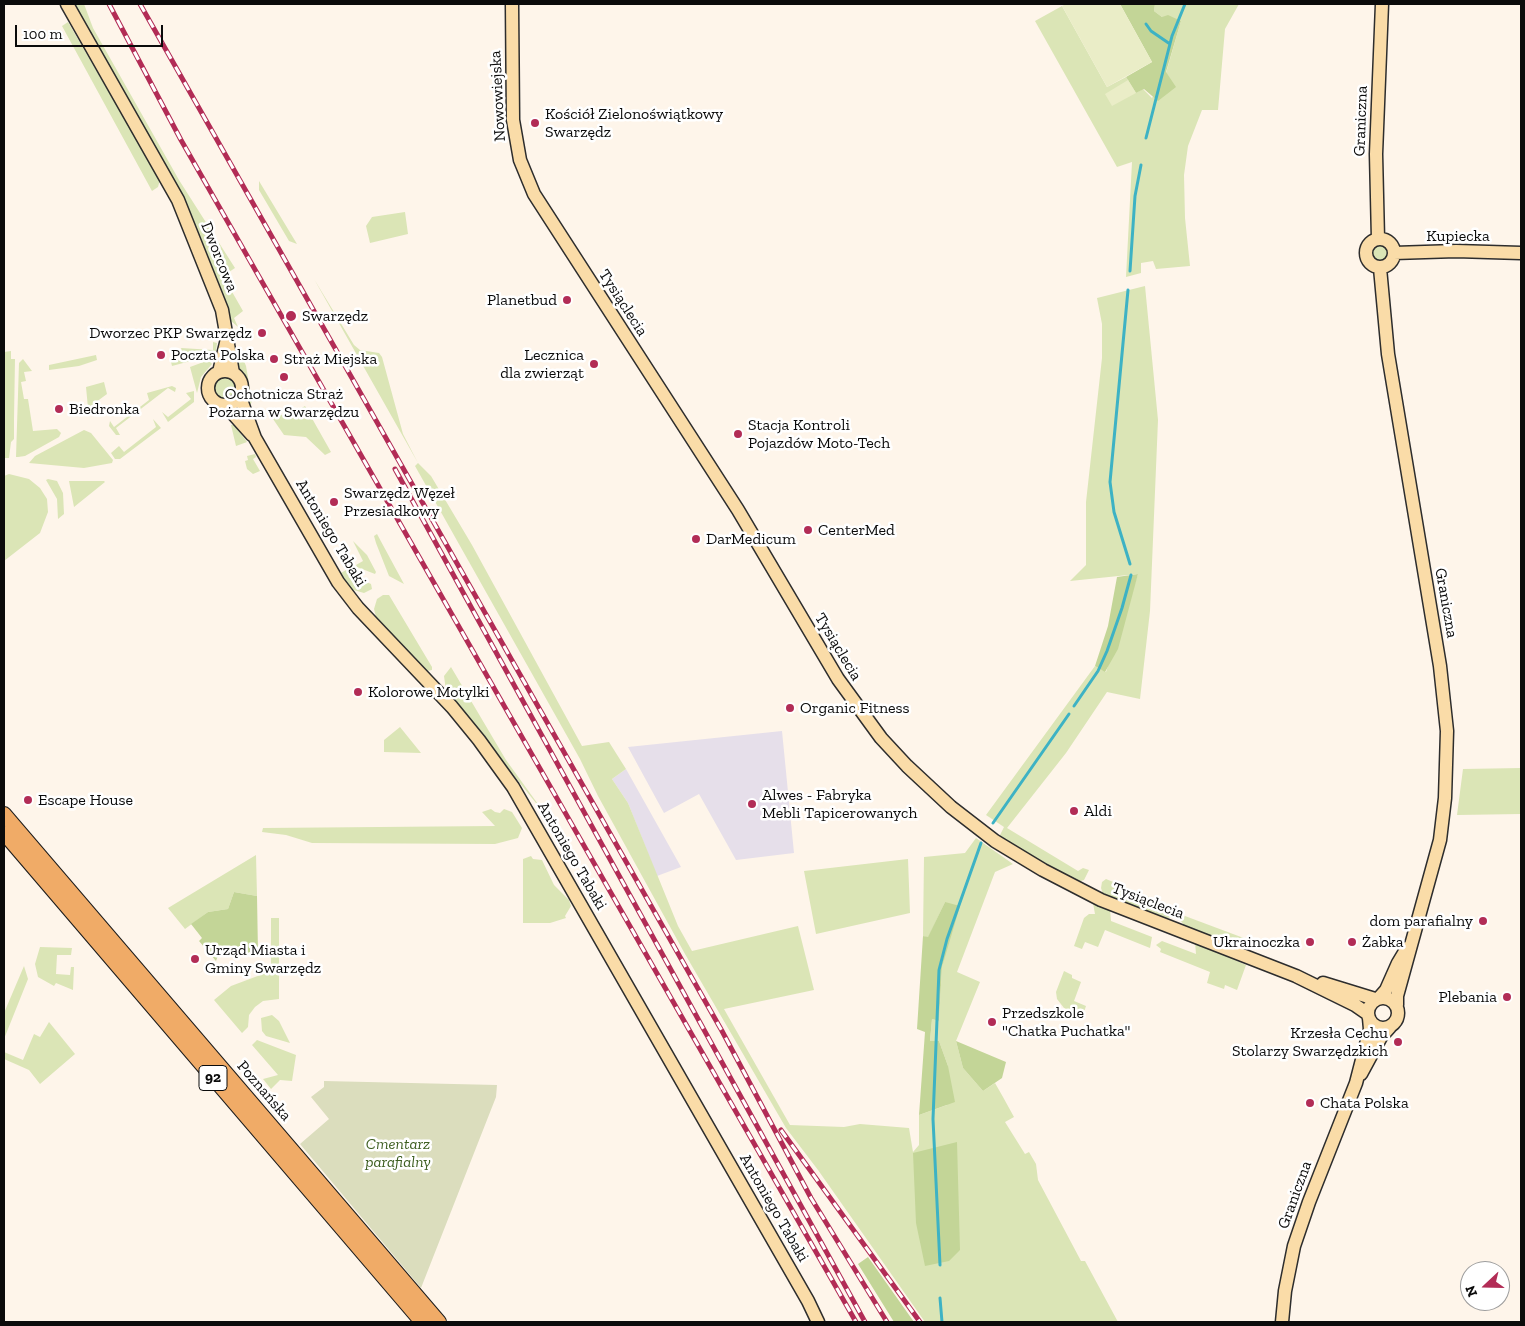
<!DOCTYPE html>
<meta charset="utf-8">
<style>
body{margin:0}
#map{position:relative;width:1525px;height:1326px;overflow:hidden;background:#fef5ea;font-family:"Zilla Slab",serif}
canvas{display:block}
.frame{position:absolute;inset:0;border:5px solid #0b0b0b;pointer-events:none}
.north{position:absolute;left:1460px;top:1261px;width:50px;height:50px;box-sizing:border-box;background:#fff;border:1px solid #9d9d9d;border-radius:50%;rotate:249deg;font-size:14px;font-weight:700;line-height:20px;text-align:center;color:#0b0b0b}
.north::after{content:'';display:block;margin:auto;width:18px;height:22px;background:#b22c56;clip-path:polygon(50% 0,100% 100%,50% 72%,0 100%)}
.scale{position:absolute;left:15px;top:25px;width:148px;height:22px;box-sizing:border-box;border:2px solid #0b0b0b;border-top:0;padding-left:6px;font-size:15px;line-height:18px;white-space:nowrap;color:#0b0b0b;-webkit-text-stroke:4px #fff;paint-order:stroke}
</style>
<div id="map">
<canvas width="1525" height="1326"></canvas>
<div class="frame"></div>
<div class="north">N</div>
<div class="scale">100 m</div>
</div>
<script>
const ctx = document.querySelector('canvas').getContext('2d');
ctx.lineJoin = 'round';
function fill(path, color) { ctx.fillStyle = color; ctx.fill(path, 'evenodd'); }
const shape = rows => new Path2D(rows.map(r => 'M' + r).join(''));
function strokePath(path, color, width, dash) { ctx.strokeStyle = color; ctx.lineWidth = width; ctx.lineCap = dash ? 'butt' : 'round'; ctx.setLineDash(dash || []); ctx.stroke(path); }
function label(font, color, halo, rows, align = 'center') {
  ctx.font = font + ' "Zilla Slab",serif'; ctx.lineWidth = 5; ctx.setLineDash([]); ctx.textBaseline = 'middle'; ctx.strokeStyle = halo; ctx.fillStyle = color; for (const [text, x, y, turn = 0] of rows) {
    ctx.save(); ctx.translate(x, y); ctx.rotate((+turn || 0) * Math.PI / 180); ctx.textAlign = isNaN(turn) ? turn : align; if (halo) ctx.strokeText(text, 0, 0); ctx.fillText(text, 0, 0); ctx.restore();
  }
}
fill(shape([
 [782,731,794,853,736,860,699,794,664,813,628,747],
 [626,769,681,867,657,876,628,803,612,779]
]), '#e6dfea');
fill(shape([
 [72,4,84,4,93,28,179,180,235,268,223,276,243,311,234,318,238,327,231,321,191,218],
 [1155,4,1239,4,1225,29,1218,110,1202,110,1188,146,1184,175,1185,218,1190,266,1156,269,1153,261,1141,263,1141,273,1126,277,1132,162,1117,167,1035,21,1062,6,1107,87,1126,77,1136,93,1143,89,1152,98,1166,73,1181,21,1162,17,1154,11],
 [68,22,160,180,158,187,152,191,62,26],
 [259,181,297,244,289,241,259,190],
 [405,212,408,234,370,243,366,226,372,217],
 '1371 253a9 9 0 1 1 18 0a9 9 0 1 1-18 0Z',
 [314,279,354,345,360,350,379,353,382,357,403,434,418,463,431,476,472,545,582,746,609,742,626,769,612,779,628,803,678,926,692,951,798,926,814,990,724,1009,790,1125,844,1127,860,1124,909,1128,913,1152,919,1145,919,1115,947,1105,948,1066,939,1041,930,1041,932,1019,939,1021,942,967,948,942,945,902,928,938,923,936,924,857,965,853,976,838,1013,864,995,872,957,972,980,982,956,1041,963,1068,983,1091,995,1083,1003,1097,1014,1117,1005,1122,1025,1154,1029,1152,1036,1164,1038,1180,1081,1261,1085,1261,1118,1322,925,1322,818,1170,786,1128,685,954,598,796,580,759,415,466,418,463],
 [1145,286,1158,420,1150,611,1140,699,1107,692,1066,753,1007,828,1078,871,1083,868,1089,870,1084,880,1078,882,999,837,1004,827,986,815,1095,666,1106,672,1138,574,1070,581,1086,565,1086,502,1102,358,1102,324,1097,298],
 [213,342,217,343,216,351,213,355,172,366,171,362,184,358,181,348,213,350],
 [11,351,11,359,15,359,14,419,14,439,11,442,9,458,4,458,4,352],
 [96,355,97,360,79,366,49,370,49,365],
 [23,359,32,371,24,372,26,381,21,382,24,399,28,399,33,431,57,429,61,433,59,437,25,456,18,457,16,457,19,363],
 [209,360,212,364,201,377,197,393,190,367],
 [236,360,244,361,246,366,252,401,249,408,246,398,247,384],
 '214 389a11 11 0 1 1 22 0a11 11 0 1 1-22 0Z',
 [104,382,107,394,88,408,86,387],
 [172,386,176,388,175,392,168,388,116,428,120,435,116,435,109,426,110,421,114,427,149,400,147,393],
 [194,391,194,402,168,422,162,412,168,417,191,399,186,393],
 [305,406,331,452,325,455,306,437,284,435,273,419,277,413,286,417],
 [153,419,161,428,120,459,115,459,111,453,119,446,124,452,156,427],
 [231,425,234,425,247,442,236,446],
 [84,430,91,433,113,460,112,463,84,468,29,463,35,456],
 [255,454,256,457,253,459,260,471,253,474,247,469,245,461,248,460,247,456],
 [9,474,29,479,40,488,47,499,48,512,40,533,4,561,4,476],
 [48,479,57,481,63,493,64,514,58,519,57,499,46,480],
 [69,481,104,481,105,482,74,507],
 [377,534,404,584,389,576,376,543,374,536],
 [353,541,367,555,376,572,375,574,357,567,356,565,363,561],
 [348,569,353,576,371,584,372,589,364,593,350,589,339,574],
 [389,595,432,667,432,670,427,671,376,617,374,609,377,599,383,595],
 [451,667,506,760,548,818,446,691,444,676],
 [400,727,421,753,384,752,384,740],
 [1521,768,1521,814,1457,815,1463,769],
 [491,809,495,812,500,813,504,809,512,812,522,828,518,838,495,844,312,843,286,835,262,832,263,828,495,826,482,812],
 [256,855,257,896,234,892,228,909,208,912,185,929,168,908],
 [531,856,533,859,542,860,554,885,569,900,571,906,565,916,566,918,550,923,523,923,523,859],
 [908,859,910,913,816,934,804,871],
 [1106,879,1173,907,1174,916,1165,919,1103,894,1101,888,1102,882],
 [1093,903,1110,909,1111,921,1152,937,1150,948,1105,930,1098,947,1085,942,1082,949,1074,946,1084,918,1089,914,1095,914],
 [1185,916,1249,940,1250,943,1246,947,1241,948,1184,925,1181,921],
 [271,918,279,918,279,999,263,1001,255,1007,249,1015,248,1027,242,1033,214,1000,231,986,271,971],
 [1162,941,1196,954,1195,942,1246,965,1237,990,1225,985,1224,989,1207,983,1210,972,1160,952,1161,949,1156,945],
 [40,947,72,948,71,955,57,955,56,974,70,975,71,967,74,967,73,990,56,983,54,986,38,977,35,964],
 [24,966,28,979,4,1039,4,1013],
 [1064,971,1072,975,1072,978,1081,982,1074,1001,1086,1006,1083,1015,1064,1008,1057,999,1056,992],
 [272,1015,279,1021,290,1043,266,1036,262,1031,261,1018],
 [49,1022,75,1054,40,1084,29,1070,4,1059,4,1052,23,1060,34,1034,40,1037],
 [257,1040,296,1055,292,1081,280,1080,271,1089,263,1079,278,1075,252,1045]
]), '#dbe5b6');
fill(shape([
 [1120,4,1155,4,1154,11,1162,17,1168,15,1181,21,1166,72,1176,87,1158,101,1144,89,1136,93,1126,77,1152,62],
 [1138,574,1118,649,1105,672,1095,666,1108,626,1117,577],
 [234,892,257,896,258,953,219,953,216,961,199,941,202,938,191,924,208,912,228,909],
 [945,902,960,906,942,967,939,1021,932,1019,930,1041,939,1041,948,1066,955,1102,919,1115,925,1032,917,1029,923,936,928,937],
 [956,1041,1006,1062,1002,1078,983,1091,963,1068],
 [957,1142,960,1250,949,1261,925,1266,916,1223,913,1153],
 [868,1257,914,1322,894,1322,858,1264]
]), '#c3d597');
fill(shape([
 [324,1081,497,1085,496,1097,421,1288,300,1144,329,1119,311,1097,324,1087]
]), '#dbddbd');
fill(shape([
 [1066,4,1120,4,1152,62,1107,87,1062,6],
 [1128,80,1136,93,1112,106,1105,94]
]), '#eaedc7');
strokePath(shape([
 [1146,24,1151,31,1170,44],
 [1146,138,1172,36,1185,4],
 [1130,271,1135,196,1141,165],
 [1128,290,1110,482,1114,512,1130,564],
 [1074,706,1098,671,1107,651,1122,608,1131,575],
 [993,823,1069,714],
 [940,1265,933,1119,939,970,947,939,981,843],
 [940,1298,942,1322]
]), '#3db2c4', 3);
const secondary = shape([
 [67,4,178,200,222,310,233,373],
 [512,4,513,120,520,160,534,194,738,510,838,679,881,738,907,766,951,807,995,841,1043,870,1101,900,1296,976,1355,1005,1368,1014],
 '1366 253a14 14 0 1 1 28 0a14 14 0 1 1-28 0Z',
 [1378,239,1376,154,1382,4],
 [1394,253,1456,251,1521,253],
 [1380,268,1388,354,1440,666,1447,731,1445,798,1440,840,1397,996,1397,1005],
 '208 388a17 17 0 1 1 34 0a17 17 0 1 1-34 0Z',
 [219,372,227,339],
 [240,397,255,438,338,582,358,608,452,707,479,740,513,787,808,1301,818,1322],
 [226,406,252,435],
 [1323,983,1375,999],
 '1368 1013a15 15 0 1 1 30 0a15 15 0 1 1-30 0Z',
 [1379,998,1386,990,1398,963,1407,948],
 [1361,1074,1381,1037,1390,1027],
 [1282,1322,1285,1291,1294,1246,1309,1202,1356,1083,1370,1029,1369,1018]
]);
const primary = shape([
 [4,814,439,1322],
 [4,833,422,1322]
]);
strokePath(secondary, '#2d2d2d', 15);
strokePath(primary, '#1c1c1c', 16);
strokePath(secondary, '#fadca8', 12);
strokePath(primary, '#f0ab67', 14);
const rail = shape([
 [109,4,181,140,856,1322],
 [140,4,722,1031,811,1198,887,1322],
 [395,469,865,1322],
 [781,1130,920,1322]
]);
strokePath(rail, '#b22c56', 5);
strokePath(rail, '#fff', 3, [9]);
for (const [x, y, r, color] of [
 [535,123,5,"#b22c56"],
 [567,300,5,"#b22c56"],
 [291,316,6,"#b22c56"],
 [262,333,5,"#b22c56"],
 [161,355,5,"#b22c56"],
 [274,359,5,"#b22c56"],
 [594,364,5,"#b22c56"],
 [284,377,5,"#b22c56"],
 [59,409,5,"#b22c56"],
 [738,434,5,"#b22c56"],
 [334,502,5,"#b22c56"],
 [808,530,5,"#b22c56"],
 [696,539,5,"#b22c56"],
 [358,692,5,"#b22c56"],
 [790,708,5,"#b22c56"],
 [28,800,5,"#b22c56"],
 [752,804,5,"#b22c56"],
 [1074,811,5,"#b22c56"],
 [1483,921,5,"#b22c56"],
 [1310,942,5,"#b22c56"],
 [1352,942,5,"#b22c56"],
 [195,959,5,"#b22c56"],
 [1507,997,5,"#b22c56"],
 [992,1022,5,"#b22c56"],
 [1398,1042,5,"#b22c56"],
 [1310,1103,5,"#b22c56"]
]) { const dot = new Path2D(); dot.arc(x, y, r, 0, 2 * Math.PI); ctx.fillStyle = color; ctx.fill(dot); strokePath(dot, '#fff', 2); }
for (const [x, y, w] of [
 [213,1078,28]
]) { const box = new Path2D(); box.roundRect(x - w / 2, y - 12.5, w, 25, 4); ctx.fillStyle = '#fff'; ctx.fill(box); strokePath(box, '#0b0b0b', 1); }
label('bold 15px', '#0b0b0b', null, [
 ["92",213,1078]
]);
label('16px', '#0b0b0b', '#fff', [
 ["Nowowiejska",498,96,-93],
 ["Graniczna",1361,121,-88],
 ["Kupiecka",1458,236],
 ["Dworcowa",219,257,68],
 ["Tysiąclecia",623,303,57],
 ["Antoniego Tabaki",331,533,59],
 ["Graniczna",1446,603,80],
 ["Tysiąclecia",838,647,59],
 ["Antoniego Tabaki",572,856,60],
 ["Tysiąclecia",1148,901,21],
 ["Poznańska",264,1091,49],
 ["Graniczna",1295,1195,-70],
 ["Antoniego Tabaki",774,1208,60]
]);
label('16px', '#0b0b0b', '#fff', [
 ["Kościół Zielonoświątkowy",545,114],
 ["Swarzędz",545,132],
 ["Planetbud",557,300,"right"],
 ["Swarzędz",302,316],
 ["Dworzec PKP Swarzędz",252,333,"right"],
 ["Poczta Polska",171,355],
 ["Lecznica",584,355,"right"],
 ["dla zwierząt",584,373,"right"],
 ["Straż Miejska",284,359],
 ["Ochotnicza Straż",284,394,"center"],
 ["Pożarna w Swarzędzu",284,412,"center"],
 ["Biedronka",69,409],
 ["Stacja Kontroli",748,425],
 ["Pojazdów Moto-Tech",748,443],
 ["Swarzędz Węzeł",344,493],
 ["Przesiadkowy",344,511],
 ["CenterMed",818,530],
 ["DarMedicum",706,539],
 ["Kolorowe Motylki",368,692],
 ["Organic Fitness",800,708],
 ["Alwes - Fabryka",762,795],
 ["Mebli Tapicerowanych",762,813],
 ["Escape House",38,800],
 ["Aldi",1084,811],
 ["dom parafialny",1473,921,"right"],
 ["Ukrainoczka",1300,942,"right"],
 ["Żabka",1362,942],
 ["Urząd Miasta i",205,950],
 ["Gminy Swarzędz",205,968],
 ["Plebania",1497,997,"right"],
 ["Przedszkole",1002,1013],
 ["\"Chatka Puchatka\"",1002,1031],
 ["Krzesła Cechu",1388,1033,"right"],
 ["Stolarzy Swarzędzkich",1388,1051,"right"],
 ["Chata Polska",1320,1103]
], 'left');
label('italic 16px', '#3d5e20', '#fff', [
 ["Cmentarz",398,1144],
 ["parafialny",398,1162]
]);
</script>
